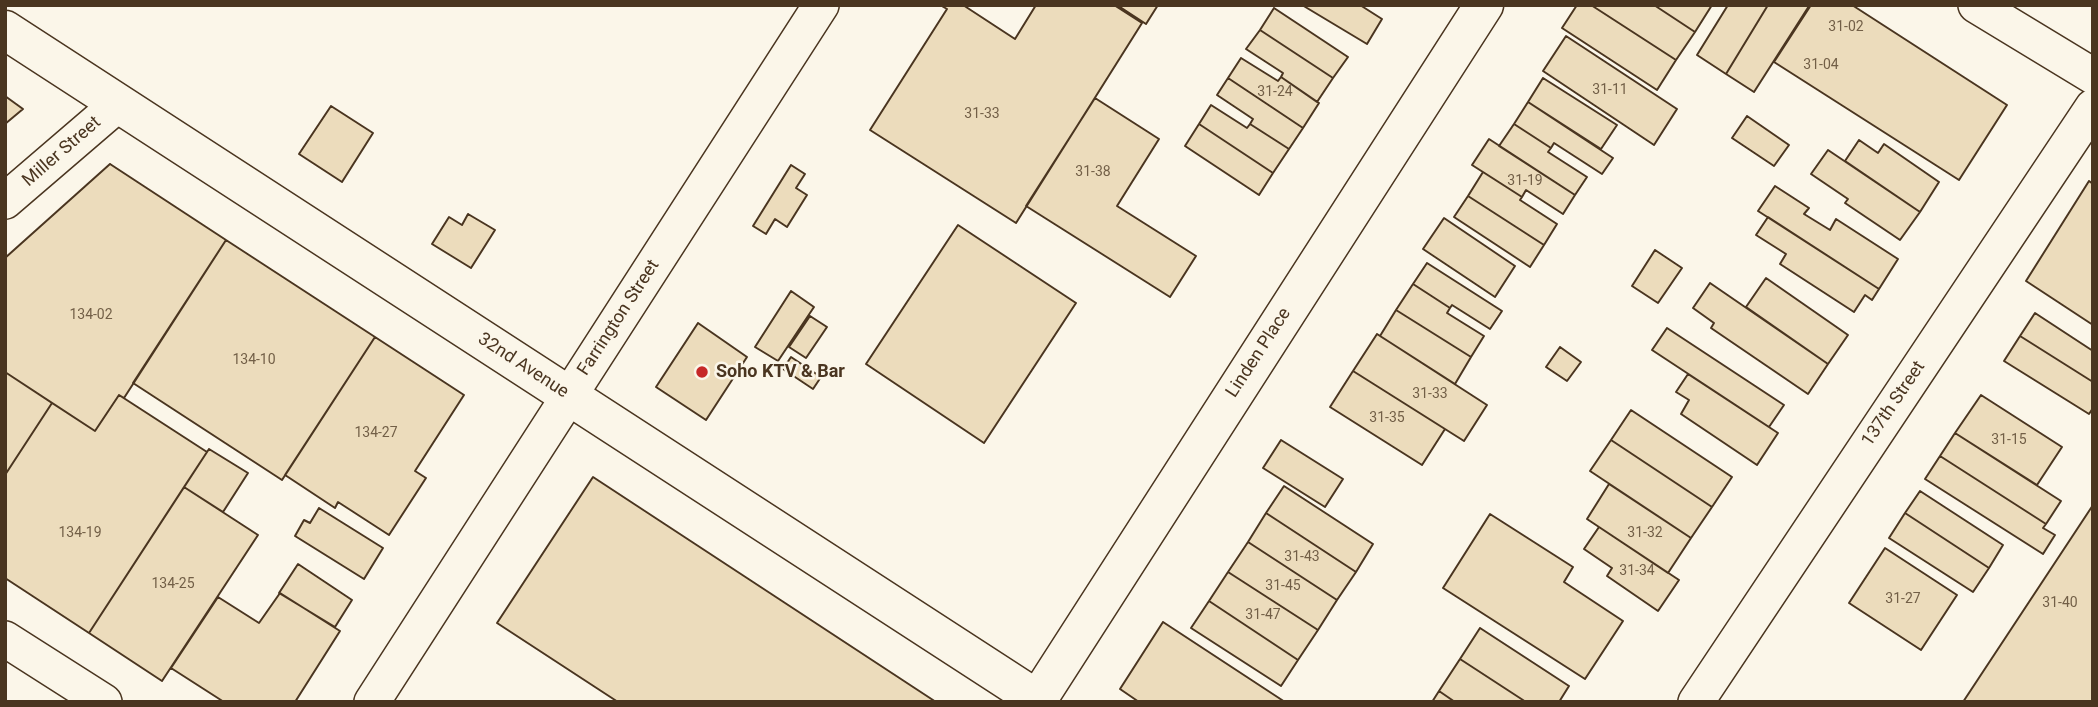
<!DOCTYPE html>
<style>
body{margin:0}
#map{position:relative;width:2098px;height:707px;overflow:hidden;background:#fbf6e9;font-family:Roboto,sans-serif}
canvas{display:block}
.frame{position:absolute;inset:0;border:7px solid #4a3520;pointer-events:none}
</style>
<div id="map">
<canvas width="2098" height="707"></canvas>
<div class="frame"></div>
</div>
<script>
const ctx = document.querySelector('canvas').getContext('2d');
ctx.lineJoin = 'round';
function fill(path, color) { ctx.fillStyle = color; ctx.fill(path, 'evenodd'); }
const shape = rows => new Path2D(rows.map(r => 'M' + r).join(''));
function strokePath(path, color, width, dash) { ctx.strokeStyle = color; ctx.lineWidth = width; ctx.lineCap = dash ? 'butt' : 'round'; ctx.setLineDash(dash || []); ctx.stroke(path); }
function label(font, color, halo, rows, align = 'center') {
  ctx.font = font + ' Roboto,sans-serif'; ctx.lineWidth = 5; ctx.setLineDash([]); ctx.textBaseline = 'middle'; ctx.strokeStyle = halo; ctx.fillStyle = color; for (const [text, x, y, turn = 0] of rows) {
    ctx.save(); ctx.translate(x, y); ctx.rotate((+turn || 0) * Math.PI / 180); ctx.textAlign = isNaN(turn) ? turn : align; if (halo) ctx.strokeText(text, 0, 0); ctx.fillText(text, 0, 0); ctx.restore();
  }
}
const building = shape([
 [940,5,963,5,1015,39,1036,5,1114,5,1142,23,1016,223,870,130,947,9,940,5],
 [1117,5,1158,5,1146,24,1117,5],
 [1302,5,1360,5,1382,19,1367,44,1302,5],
 [1577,5,1591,5,1676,60,1657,90,1562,28,1577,5],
 [1591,5,1654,5,1695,32,1676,60,1591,5],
 [1654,5,1712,5,1695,32,1654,5],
 [1728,5,1768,5,1726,74,1697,55,1728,5],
 [1768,5,1809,6,1754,92,1726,74,1768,5],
 [1811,5,1852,5,2007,105,1959,180,1774,62,1811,5],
 [1274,8,1348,57,1333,78,1260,30,1274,8],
 [1260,30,1333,78,1317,102,1281,77,1283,73,1246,49,1260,30],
 [1566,36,1677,109,1654,145,1543,71,1566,36],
 [1241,58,1278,81,1281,77,1319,103,1303,128,1228,78,1241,58],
 [1228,78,1303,128,1289,149,1250,124,1253,119,1217,95,1228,78],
 [1543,78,1617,125,1601,149,1528,102,1543,78],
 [5,96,23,109,5,124,5,96],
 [1095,98,1159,139,1117,206,1196,256,1170,297,1026,206,1095,98],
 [1528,102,1613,158,1602,174,1554,143,1551,148,1514,124,1528,102],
 [1211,105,1247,128,1250,124,1289,149,1273,173,1199,124,1211,105],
 [331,106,373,133,342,182,299,154,331,106],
 [1747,116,1789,145,1774,166,1732,138,1747,116],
 [1199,124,1273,173,1259,195,1185,146,1199,124],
 [1514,124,1551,148,1548,152,1587,177,1575,195,1499,146,1514,124],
 [1489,139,1575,195,1563,214,1526,190,1522,197,1472,165,1489,139],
 [1859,140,1878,153,1884,144,1939,182,1920,212,1845,161,1859,140],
 [1828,150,1920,212,1900,240,1845,203,1848,199,1811,174,1828,150],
 [110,164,226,240,124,398,119,395,95,431,5,372,5,258,110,164],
 [791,165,805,174,796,188,807,195,787,227,775,219,766,234,753,226,791,165],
 [1483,172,1522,197,1520,200,1557,224,1544,245,1468,196,1483,172],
 [2089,181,2093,184,2093,325,2026,281,2089,181],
 [1775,186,1809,208,1804,214,1830,230,1836,219,1898,259,1879,289,1758,211,1775,186],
 [1468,196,1544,245,1530,267,1454,217,1468,196],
 [468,214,495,230,471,268,432,244,449,217,462,225,468,214],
 [1768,217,1879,289,1872,300,1865,295,1854,312,1780,264,1786,254,1756,235,1768,217],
 [1444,218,1515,266,1495,297,1423,249,1444,218],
 [958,225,1076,303,984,443,866,364,958,225],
 [226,240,375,337,282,480,133,383,226,240],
 [1655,250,1682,268,1658,303,1632,286,1655,250],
 [1427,263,1502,311,1490,329,1452,305,1450,308,1413,284,1427,263],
 [1766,278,1848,335,1828,364,1746,307,1766,278],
 [1710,283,1828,364,1808,394,1711,328,1714,323,1693,308,1710,283],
 [1413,284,1450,308,1447,313,1484,336,1471,357,1396,310,1413,284],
 [791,291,814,307,778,361,755,347,791,291],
 [1396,310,1471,357,1455,384,1380,336,1396,310],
 [2035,313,2093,351,2093,382,2020,336,2035,313],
 [810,316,827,327,806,358,789,347,810,316],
 [698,323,747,357,706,420,656,387,698,323],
 [1667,328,1784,405,1769,427,1652,350,1667,328],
 [1377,334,1487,405,1464,441,1353,371,1377,334],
 [2020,336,2093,382,2093,408,2089,414,2004,361,2020,336],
 [375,337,464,395,415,471,426,478,389,535,338,502,335,508,285,475,375,337],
 [1560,347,1581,362,1567,381,1546,367,1560,347],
 [791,357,821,377,813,389,783,369,791,357],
 [1353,371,1445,429,1422,465,1330,407,1353,371],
 [5,372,52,403,5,475,5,372],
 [1688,374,1778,433,1757,465,1681,414,1689,400,1676,392,1688,374],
 [119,395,207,452,89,633,5,578,5,475,52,403,95,431,119,395],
 [1981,395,2062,447,2037,485,1955,433,1981,395],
 [1631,410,1732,477,1712,507,1611,440,1631,410],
 [1955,433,2061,501,2046,524,1940,456,1955,433],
 [1281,440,1343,479,1325,507,1263,468,1281,440],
 [1611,440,1712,507,1691,538,1590,471,1611,440],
 [209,449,248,473,223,512,184,487,209,449],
 [1940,456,2046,524,2043,528,2055,535,2043,554,1925,479,1940,456],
 [593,477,936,702,618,702,497,623,593,477],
 [1609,484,1691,538,1668,573,1587,519,1609,484],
 [1284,486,1373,544,1356,572,1266,513,1284,486],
 [184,487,258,535,162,681,89,633,184,487],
 [1920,491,2003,545,1989,568,1905,513,1920,491],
 [2093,505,2093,702,1963,702,2093,505],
 [319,508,383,548,364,579,295,536,304,520,310,523,319,508],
 [1266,513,1356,572,1337,600,1248,542,1266,513],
 [1905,513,1989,568,1973,592,1889,538,1905,513],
 [1490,514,1573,567,1564,582,1623,621,1585,679,1443,588,1490,514],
 [1599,527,1679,580,1658,611,1607,576,1612,568,1584,549,1599,527],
 [1248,542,1337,600,1318,630,1228,572,1248,542],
 [1885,548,1957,595,1921,650,1849,603,1885,548],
 [298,564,352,600,335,627,279,593,298,564],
 [1228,572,1318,630,1298,660,1209,601,1228,572],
 [280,593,340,631,295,702,224,702,171,668,218,597,259,623,280,593],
 [1209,601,1298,660,1281,686,1191,628,1209,601],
 [1163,622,1285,702,1139,702,1120,689,1163,622],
 [1480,628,1569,686,1559,702,1526,702,1460,659,1480,628],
 [1460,659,1526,702,1455,702,1439,691,1460,659],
 [1439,691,1455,702,1432,702,1439,691]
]);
fill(building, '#ecdcbc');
strokePath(building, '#4a3520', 2);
const minor = shape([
 [1976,5,2093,76],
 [5,201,118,104],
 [5,639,104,702],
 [372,702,821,5],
 [1696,702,2093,107]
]);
const tertiary = shape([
 [5,30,1041,702]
]);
const secondary = shape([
 [1036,702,1484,5]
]);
strokePath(minor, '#4a3520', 38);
strokePath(tertiary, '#4a3520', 41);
strokePath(secondary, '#4a3520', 41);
strokePath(minor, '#fbf6e9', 35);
strokePath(tertiary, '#fbf6e9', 38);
strokePath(secondary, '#fbf6e9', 38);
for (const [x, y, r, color] of [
 [702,372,7,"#c62828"]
]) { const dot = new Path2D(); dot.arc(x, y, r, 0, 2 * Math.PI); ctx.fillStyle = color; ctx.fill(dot); strokePath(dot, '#fbf6e9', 2.5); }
label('14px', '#725f47', null, [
 ["31-02",1846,27],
 ["31-04",1821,65],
 ["31-11",1610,90],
 ["31-24",1275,92],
 ["31-33",982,114],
 ["31-38",1093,172],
 ["31-19",1525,181],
 ["134-02",91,315],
 ["134-10",254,360],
 ["31-33",1430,394],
 ["31-35",1387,418],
 ["134-27",376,433],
 ["31-15",2009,440],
 ["134-19",80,533],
 ["31-32",1645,533],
 ["31-43",1302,557],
 ["31-34",1637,571],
 ["134-25",173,584],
 ["31-45",1283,586],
 ["31-27",1903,599],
 ["31-40",2060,603],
 ["31-47",1263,615]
]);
label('18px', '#4a3520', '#fbf6e9', [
 ["Miller Street",62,152,-41],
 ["Farrington Street",619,318,-57],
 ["Linden Place",1259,353,-57],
 ["32nd Avenue",523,366,33],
 ["137th Street",1894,404,-56]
]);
label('bold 18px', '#4a3520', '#fbf6e9', [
 ["Soho KTV & Bar",716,372]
], 'left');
</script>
